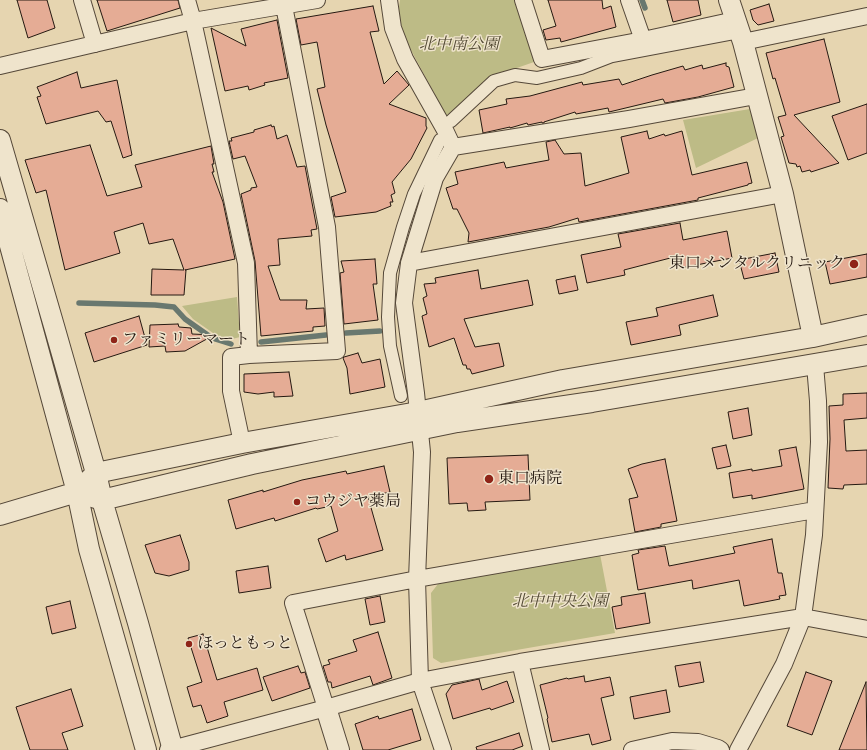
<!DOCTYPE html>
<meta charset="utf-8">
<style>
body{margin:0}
canvas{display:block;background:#e6d5b0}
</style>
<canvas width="867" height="750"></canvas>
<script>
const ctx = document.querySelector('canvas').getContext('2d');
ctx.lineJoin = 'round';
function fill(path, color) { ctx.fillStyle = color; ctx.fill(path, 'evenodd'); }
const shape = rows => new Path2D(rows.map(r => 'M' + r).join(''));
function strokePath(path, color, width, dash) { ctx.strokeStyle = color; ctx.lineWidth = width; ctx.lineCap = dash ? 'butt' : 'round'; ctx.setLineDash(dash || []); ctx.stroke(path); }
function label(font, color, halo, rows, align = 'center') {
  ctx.font = font + ' Alegreya,"Noto Serif JP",serif'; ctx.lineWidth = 3; ctx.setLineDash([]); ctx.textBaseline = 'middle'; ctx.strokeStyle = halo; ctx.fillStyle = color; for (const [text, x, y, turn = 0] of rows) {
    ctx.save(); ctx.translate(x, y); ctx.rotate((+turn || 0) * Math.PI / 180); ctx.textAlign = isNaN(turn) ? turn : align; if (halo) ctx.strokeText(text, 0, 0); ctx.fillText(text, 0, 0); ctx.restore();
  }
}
fill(shape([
 [400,0,515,0,534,62,491,77,452,114,446,115,405,39,398,14],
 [750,109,758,138,696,168,683,120],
 [237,297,240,337,228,340,213,333,193,319,182,306],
 [600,554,615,633,441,663,433,658,431,593,438,584]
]), '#bdbb86');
strokePath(shape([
 [642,0,645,8],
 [79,303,155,305,174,307,185,319,212,338,231,344],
 [346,333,380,331],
 [261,342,326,335]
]), '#69786f', 5.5);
const building = shape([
 [17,0,47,0,55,28,28,38,17,0],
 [97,0,178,0,180,8,107,31,97,0],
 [548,0,602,0,603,9,611,6,616,27,561,42,560,38,546,40,543,30,556,26,548,0],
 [667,0,698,0,701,15,673,22,667,0],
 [769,4,774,21,758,25,753,20,750,10,769,4],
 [373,6,379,31,370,32,384,84,397,71,409,85,389,104,426,118,426,126,427,128,411,159,392,182,395,193,391,195,393,202,390,202,391,206,376,212,335,217,331,197,346,192,326,125,317,89,325,87,317,42,301,45,296,19,373,6],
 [277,20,288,78,264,83,265,85,249,90,248,86,225,91,211,28,246,46,241,29,277,20],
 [824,39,840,102,794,115,839,163,811,172,810,170,802,172,800,166,797,167,796,164,789,163,781,137,784,136,778,117,786,115,775,78,773,79,766,53,824,39],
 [726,63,726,66,729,67,734,87,698,97,665,103,663,99,609,112,608,108,576,114,575,112,544,122,544,123,542,123,542,122,528,125,527,123,510,128,510,127,483,133,479,110,507,104,506,99,530,96,582,82,583,85,619,79,622,85,652,75,683,66,685,70,702,65,703,69,726,63],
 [77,72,81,88,117,80,132,155,123,158,111,121,106,122,98,111,46,124,37,97,41,96,37,87,77,72],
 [867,104,867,153,848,160,832,116,867,104],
 [271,125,272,127,274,126,277,139,287,135,297,167,305,166,317,229,311,230,312,236,278,239,280,265,268,266,280,300,307,300,306,309,324,308,325,326,313,327,313,331,261,336,255,261,241,194,251,190,251,188,257,187,245,156,233,159,229,141,232,141,231,138,254,132,254,130,271,125],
 [647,131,649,139,664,134,665,136,682,131,692,175,747,162,752,183,748,184,748,185,698,198,698,200,579,222,578,218,549,227,468,242,469,233,457,209,453,209,446,188,458,184,455,172,504,162,506,168,549,160,546,142,555,140,564,154,581,153,585,186,629,173,621,137,647,131],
 [90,145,107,196,142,187,135,165,211,146,214,164,212,164,214,172,212,172,223,202,235,259,185,270,186,270,184,295,151,295,152,269,184,270,173,239,149,244,143,223,114,232,120,253,65,270,46,190,36,193,25,160,90,145],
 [680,223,683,240,727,231,732,258,681,268,678,256,624,270,625,275,587,283,581,255,621,247,618,234,680,223],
 [775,253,779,272,744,279,739,260,775,253],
 [867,254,867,277,830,284,825,262,867,254],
 [375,259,377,284,373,284,378,320,344,324,340,273,344,272,341,261,375,259],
 [478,270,481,289,528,280,533,305,464,319,475,347,499,343,504,366,472,374,470,369,467,369,466,365,463,365,454,338,429,347,422,316,427,314,423,298,427,296,424,284,436,283,435,278,478,270],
 [575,276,578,290,559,294,556,280,575,276],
 [713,295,718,316,679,325,681,335,631,345,626,322,658,316,656,308,713,295],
 [139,316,147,345,94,362,85,333,139,316],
 [178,324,179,327,191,328,192,334,214,335,185,351,166,352,165,346,149,347,150,325,178,324],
 [358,353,362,363,380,359,385,387,350,394,347,368,343,358,344,357,358,353],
 [289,372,293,396,274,397,274,392,258,394,244,392,244,374,289,372],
 [867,393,867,418,844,420,846,451,867,450,867,484,844,485,843,489,828,488,830,439,829,406,843,405,843,394,867,393],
 [748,408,752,435,733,439,728,412,748,408],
 [726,445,731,466,717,469,712,448,726,445],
 [796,447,804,489,752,499,752,495,733,498,729,473,752,469,752,471,782,466,779,450,796,447],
 [528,455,530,500,485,502,486,510,468,511,467,503,449,504,447,458,528,455],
 [665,459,677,521,661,524,661,527,635,532,629,499,638,497,628,469,642,464,665,459],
 [384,466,390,492,368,497,383,550,346,560,345,555,326,562,318,539,338,531,331,506,317,509,316,508,275,521,274,518,236,529,228,500,263,490,263,492,302,480,346,471,347,474,384,466],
 [180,535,189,562,189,570,169,576,155,573,145,545,180,535],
 [772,539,778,573,782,573,786,595,779,596,780,599,744,606,739,580,693,589,692,580,638,590,632,555,639,553,638,550,665,546,669,566,735,553,733,547,772,539],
 [268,566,271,588,239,593,236,571,268,566],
 [645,593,650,623,616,629,612,607,622,605,621,597,645,593],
 [380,596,385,622,370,625,365,599,380,596],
 [70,601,76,628,52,634,46,607,70,601],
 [378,632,392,678,373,685,370,676,332,688,331,682,328,682,323,666,330,664,328,660,357,651,353,640,378,632],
 [203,634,217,680,257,668,263,690,224,702,228,716,207,723,201,705,193,707,187,687,202,682,188,638,203,634],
 [700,662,704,682,679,687,675,666,700,662],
 [298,666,301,673,305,672,310,688,272,701,263,677,298,666],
 [806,672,832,681,812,735,787,726,806,672],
 [584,676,585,682,610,677,614,695,601,698,611,740,592,745,589,734,552,742,547,719,548,718,540,685,567,678,568,679,584,676],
 [479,679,482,690,507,681,514,702,491,710,490,708,453,719,446,694,452,685,479,679],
 [866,682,867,750,839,750,866,682],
 [71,689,83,726,62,733,68,750,30,750,16,707,71,689],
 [666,690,670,712,634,719,630,697,666,690],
 [412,709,421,740,388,750,363,750,355,724,378,716,379,719,412,709],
 [519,733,523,746,512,750,477,750,476,747,519,733]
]);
fill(building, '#e5ac95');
strokePath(building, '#251911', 1);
const pedestrian = shape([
 [451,121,494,81,515,75,537,78,581,68,612,56,739,32],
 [401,396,390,346,388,317,390,273,403,227,414,194,440,140]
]);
const minor = shape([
 [82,0,95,44],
 [187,0,193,21,246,263,249,355],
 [389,0,393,28,405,59,445,130,453,147],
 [523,0,542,59,643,40,735,20],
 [629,0,643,40],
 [743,42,867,16],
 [0,66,193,21,317,0],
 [409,263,783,194],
 [242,443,231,391,231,357,249,355,337,351,327,227,284,6],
 [520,662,541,750],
 [326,708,293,603,417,579,815,510],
 [168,750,326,708,420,681,520,662,803,617,867,629],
 [443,750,420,681,417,579,422,452,416,393,404,303,409,263,435,178,453,147,629,119,756,96],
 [632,750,672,741,698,742,718,748,721,750],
 [738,750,784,664,803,617,814,535,819,442,818,401,815,365]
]);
const tertiary = shape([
 [729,0,743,42,783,194,813,337],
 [0,140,54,326,96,473,102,500,138,623,173,750],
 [0,209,77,492,89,549,146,750],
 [77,492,102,500,252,464,457,422,592,402,867,355],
 [0,515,77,492,96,473,242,443,418,412,563,380,813,337,867,325],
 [326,708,339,750]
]);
strokePath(pedestrian, '#554839', 14);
strokePath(minor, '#554839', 18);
strokePath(tertiary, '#554839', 22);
strokePath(pedestrian, '#efe4cc', 12);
strokePath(minor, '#efe4cc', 16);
strokePath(tertiary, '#efe4cc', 20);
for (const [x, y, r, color] of [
 [854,264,5,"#8f2418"],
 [114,340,4,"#8f2418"],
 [489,479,5,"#8f2418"],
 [297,502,4,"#8f2418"],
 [189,644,4,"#8f2418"]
]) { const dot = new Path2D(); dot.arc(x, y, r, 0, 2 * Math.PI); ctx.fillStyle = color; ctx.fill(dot); strokePath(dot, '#efe4cc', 1.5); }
label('italic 16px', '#534a34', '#efe4cc', [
 ["北中南公園",459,45],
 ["北中中央公園",560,602]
]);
label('16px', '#251911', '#efe4cc', [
 ["東口メンタルクリニック",845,264,"right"],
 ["ファミリーマート",122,340],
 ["東口病院",498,479],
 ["コウジヤ薬局",305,502],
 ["ほっともっと",197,644]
], 'left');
</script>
